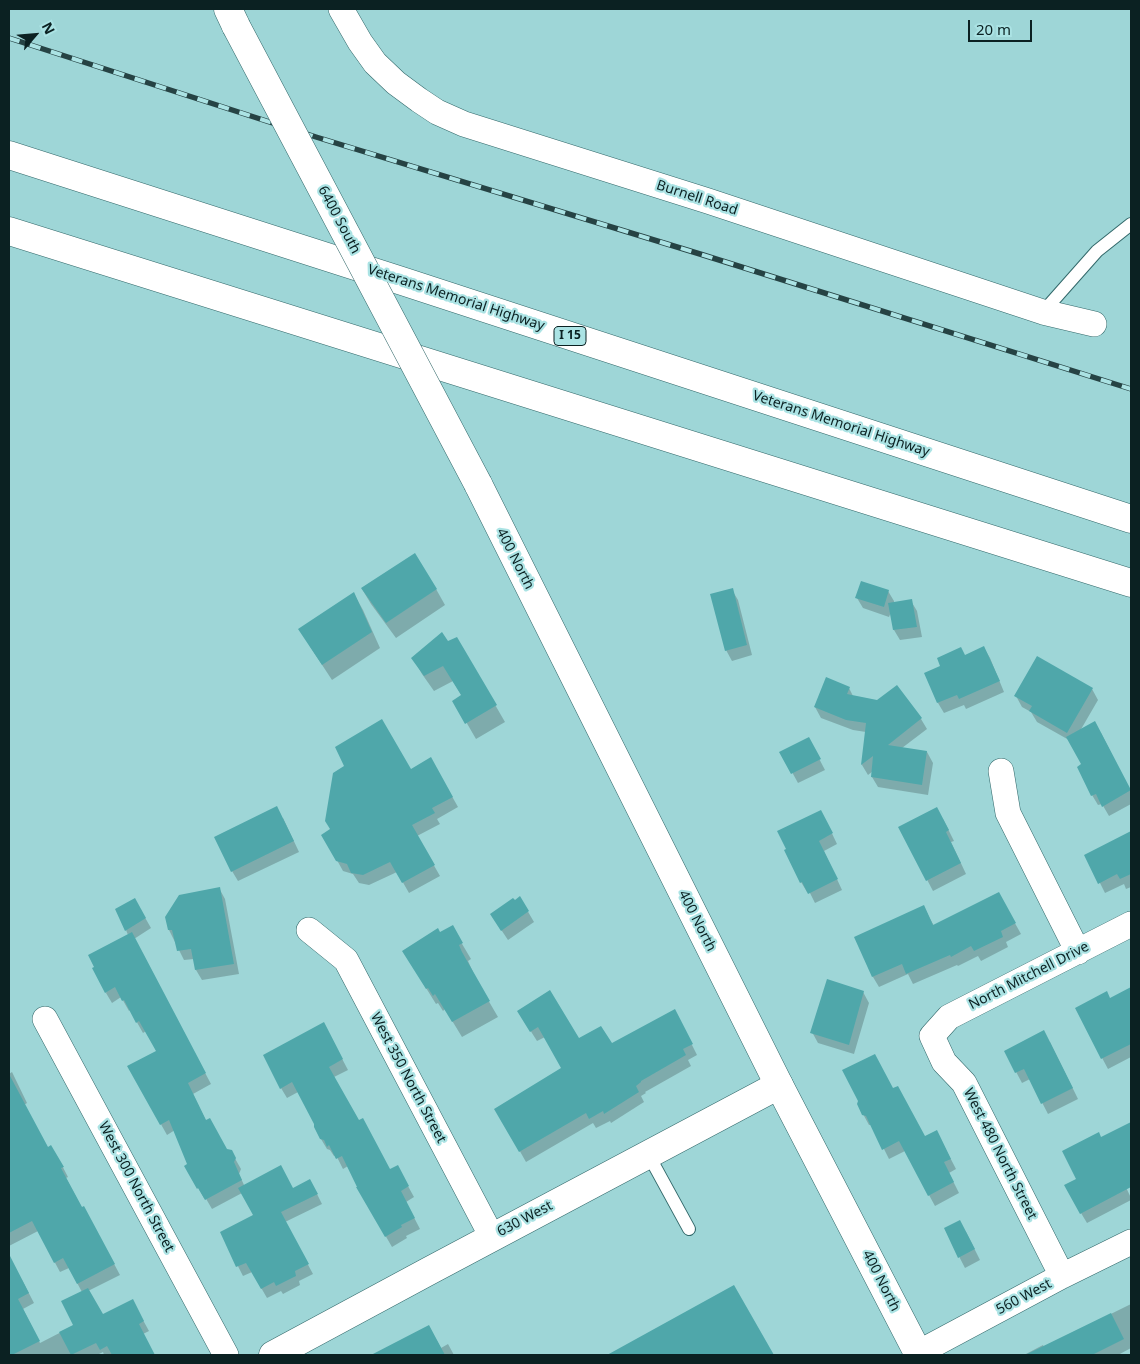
<!DOCTYPE html>
<style>
body{margin:0}
#map{position:relative;width:1140px;height:1364px;overflow:hidden;background:#9ed6d7;font-family:"Noto Sans",sans-serif}
canvas{display:block}
.frame{position:absolute;inset:0;border:10px solid #0b2122;pointer-events:none}
.north{position:absolute;left:10px;top:10px;width:50px;height:50px;-webkit-text-stroke:4px #abe3e4;paint-order:stroke;rotate:63deg;font-size:14px;font-weight:700;line-height:20px;text-align:center;color:#0b2122}
.north::after{content:'';display:block;margin:auto;width:18px;height:22px;background:#0b2122;clip-path:polygon(50% 0,100% 100%,50% 72%,0 100%)}
.scale{position:absolute;left:968px;top:20px;width:64px;height:22px;box-sizing:border-box;border:2px solid #0b2122;border-top:0;padding-left:6px;font-size:15px;line-height:18px;white-space:nowrap;color:#0b2122;-webkit-text-stroke:4px #abe3e4;paint-order:stroke}
</style>
<div id="map">
<canvas width="1140" height="1364"></canvas>
<div class="frame"></div>
<div class="north">N</div>
<div class="scale">20 m</div>
</div>
<script>
const ctx = document.querySelector('canvas').getContext('2d');
ctx.lineJoin = 'round';
function fill(path, color) { ctx.fillStyle = color; ctx.fill(path, 'evenodd'); }
const shape = rows => new Path2D(rows.map(r => 'M' + r).join(''));
function strokePath(path, color, width, dash) { ctx.strokeStyle = color; ctx.lineWidth = width; ctx.lineCap = dash ? 'butt' : 'round'; ctx.setLineDash(dash || []); ctx.stroke(path); }
function label(font, color, halo, rows, align = 'center') {
  ctx.font = font + ' "Noto Sans",sans-serif'; ctx.lineWidth = 4.5; ctx.setLineDash([]); ctx.textBaseline = 'middle'; ctx.strokeStyle = halo; ctx.fillStyle = color; for (const [text, x, y, turn = 0] of rows) {
    ctx.save(); ctx.translate(x, y); ctx.rotate((+turn || 0) * Math.PI / 180); ctx.textAlign = isNaN(turn) ? turn : align; if (halo) ctx.strokeText(text, 0, 0); ctx.fillText(text, 0, 0); ctx.restore();
  }
}
fill(shape([
 [362,589,436,589,445,605,396,638,371,604],
 [732,590,738,600,752,655,732,661,726,650],
 [888,591,894,601,894,603,911,601,917,611,922,637,900,640,894,630,891,612,889,617,863,608,857,598],
 [354,594,363,610,380,648,332,680,309,645],
 [457,639,505,722,476,739,454,701,462,696,453,681,434,691,422,674,413,658],
 [984,648,990,658,1004,692,966,709,964,705,944,713,938,703,926,674],
 [849,688,853,696,921,719,927,729,902,748,927,752,933,763,928,795,878,787,872,777,873,771,868,775,862,765,866,732,853,730,821,718,815,707],
 [1092,689,1098,700,1080,731,1101,733,1131,792,1131,804,1109,816,1102,804,1098,805,1092,795,1083,765,1069,740,1037,722,1031,712,1022,707,1016,696],
 [814,749,825,770,798,783,781,752],
 [431,759,458,807,437,819,440,824,417,836,440,876,409,893,397,872,369,885,359,883,353,874,343,871,323,835,411,770],
 [283,818,299,852,238,881,232,871],
 [943,819,954,841,951,842,966,874,933,891,900,828],
 [826,821,837,844,824,851,842,890,815,903,809,891,807,892,801,882],
 [1131,832,1131,887,1126,889,1124,884,1105,893,1086,855],
 [219,888,225,899,239,974,202,980,196,970,194,959,184,960,169,930],
 [998,893,1021,934,1006,942,1008,947,981,961,978,956,958,966,957,965,913,984,908,974,879,987,873,977,856,938,924,907,934,926],
 [520,898,534,922,508,940,498,925],
 [135,900,151,928,134,939,211,1084,193,1094,206,1121,227,1150,231,1151,237,1162,241,1169,239,1174,244,1185,315,1190,322,1204,285,1222,313,1274,299,1281,300,1285,283,1294,281,1291,267,1298,252,1272,243,1276,221,1233,254,1215,242,1193,212,1209,205,1197,204,1198,186,1166,189,1164,175,1130,167,1135,129,1067,157,1052,146,1031,143,1033,130,1010,129,1011,121,997,112,1003,106,993,128,935,126,930],
 [452,927,471,959,468,961,477,981,498,1017,462,1037,445,1009,443,1011,438,1003,436,1004,413,967,440,934],
 [1131,989,1131,1057,1108,1069,1076,1009,1110,1000],
 [863,992,869,1003,854,1054,818,1043,812,1032],
 [680,1021,697,1055,688,1060,691,1066,645,1092,646,1093,641,1096,644,1102,611,1123,610,1121,596,1128,593,1123,526,1162,496,1109,563,1069,545,1037,537,1041,525,1022,579,1040,612,1045],
 [329,1034,348,1070,334,1077,359,1122,390,1170,403,1177,414,1197,406,1202,420,1229,406,1236,407,1238,392,1247,358,1188,348,1166,343,1169,336,1155,334,1156,330,1150,327,1149,321,1139,316,1123,298,1092,287,1098,281,1088],
 [1050,1042,1078,1099,1048,1114,1030,1079,1022,1083,1005,1051],
 [12,1072,27,1103,24,1105,48,1148,57,1156,68,1177,66,1178,82,1208,89,1217,120,1275,88,1291,103,1316,138,1311,149,1331,143,1334,154,1355,104,1355,103,1352,97,1355,9,1355,9,1266,12,1272,22,1280,34,1303,23,1309,40,1343,75,1325,82,1292,69,1268,60,1272,38,1231,9,1246,9,1185,37,1203,9,1151,9,1074],
 [893,1090,924,1138,942,1142,956,1169,949,1173,959,1193,935,1206,905,1151,889,1159,872,1125,869,1125,863,1114],
 [1131,1123,1131,1176,1123,1181,1131,1198,1131,1200,1087,1223,1081,1213,1077,1179,1101,1139],
 [945,1229,966,1232,980,1260,965,1268],
 [734,1287,773,1355,609,1355],
 [1131,1304,1131,1348,1118,1355,1024,1355,1043,1345,1044,1347],
 [429,1327,441,1348,448,1344,454,1355,374,1355]
]), '#0003');
fill(shape([
 [415,553,437,589,386,623,361,588],
 [861,581,889,590,884,607,855,598],
 [733,588,747,645,725,651,710,594],
 [354,592,372,632,322,665,298,629],
 [912,599,917,627,893,630,888,603],
 [442,632,448,641,457,637,497,705,465,724,452,701,461,695,443,666,424,676,411,658],
 [984,646,1000,681,959,699,957,695,937,703,924,673,940,666,937,658,961,647,965,655],
 [1037,656,1093,688,1067,733,1029,711,1032,706,1014,696],
 [826,677,850,687,847,694,877,700,897,685,922,718,888,745,927,751,922,785,871,777,873,756,861,765,866,723,846,720,814,707],
 [382,719,411,769,431,757,453,797,432,808,435,813,412,825,435,865,402,883,390,862,363,875,351,873,347,864,336,861,321,835,330,829,325,821,333,773,344,766,335,747],
 [1095,721,1131,790,1102,807,1096,794,1091,796,1077,767,1081,764,1066,737],
 [809,737,821,759,791,774,779,752],
 [277,806,294,841,231,872,214,837],
 [937,807,949,830,946,832,961,863,926,881,898,827],
 [821,810,833,833,819,841,838,879,808,894,802,882,800,883,784,850,786,849,777,831],
 [1131,831,1131,874,1120,879,1117,874,1098,884,1084,855],
 [220,887,234,964,195,970,191,949,177,951,172,930,168,930,165,917,179,895],
 [999,892,1016,923,1001,931,1003,937,974,951,971,946,951,957,950,955,906,974,902,964,872,977,854,937,924,905,933,925],
 [520,896,529,911,501,931,490,914,513,898,515,900],
 [135,898,146,918,125,931,115,909],
 [453,925,463,943,459,945,462,952,490,1001,452,1022,435,994,433,996,428,988,426,989,402,951,438,928,440,932],
 [132,932,206,1073,188,1083,206,1120,210,1118,227,1149,232,1150,236,1158,234,1162,242,1180,205,1200,198,1188,197,1189,184,1166,187,1164,169,1120,160,1125,127,1066,156,1051,139,1021,136,1023,124,1000,122,1001,115,987,105,993,92,968,94,967,88,955],
 [827,979,864,991,849,1045,810,1033],
 [1131,987,1131,1044,1101,1059,1075,1008,1107,991,1110,998],
 [550,990,579,1038,601,1026,612,1043,675,1009,693,1044,683,1049,686,1055,641,1081,641,1082,636,1086,639,1092,604,1114,603,1111,589,1119,586,1113,519,1152,494,1109,561,1068,538,1027,530,1032,517,1011],
 [324,1022,343,1059,329,1067,359,1120,363,1118,390,1169,398,1165,409,1186,401,1191,415,1218,401,1225,402,1227,385,1237,356,1187,357,1187,342,1156,336,1159,329,1145,327,1147,324,1140,320,1139,314,1127,314,1124,292,1082,280,1089,263,1055],
 [1044,1030,1073,1088,1041,1104,1024,1069,1015,1073,1004,1051],
 [875,1054,893,1088,898,1086,925,1136,937,1130,951,1159,944,1162,954,1182,928,1196,899,1141,882,1150,866,1116,862,1115,857,1104,858,1101,842,1070],
 [9,1074,48,1147,51,1145,64,1167,61,1168,82,1207,84,1206,115,1264,77,1284,63,1258,54,1263,32,1221,9,1233],
 [1131,1122,1131,1187,1080,1214,1064,1185,1076,1179,1062,1151,1099,1132,1101,1137],
 [281,1165,293,1188,310,1179,318,1194,281,1212,309,1264,295,1271,296,1276,276,1286,274,1282,261,1289,246,1263,236,1267,220,1232,253,1215,238,1188],
 [960,1220,975,1249,958,1258,944,1228],
 [9,1254,29,1293,18,1299,40,1341,12,1355,9,1355],
 [734,1285,774,1355,607,1355],
 [88,1288,103,1314,133,1299,144,1321,139,1324,155,1355,112,1355,107,1346,100,1350,96,1343,71,1355,59,1332,73,1325,61,1301],
 [1111,1313,1124,1339,1092,1355,1025,1355],
 [429,1325,445,1355,371,1355]
]), '#4fa7aa');
const service = shape([
 [1043,312,1097,251,1131,224],
 [648,1154,689,1229]
]);
const minor = shape([
 [341,9,360,42,375,63,396,83,419,100,437,112,464,124,708,201,1043,312,1094,324],
 [1001,771,1008,813,1078,952],
 [309,930,346,960,492,1237],
 [45,1019,226,1355],
 [1062,1276,964,1083,944,1062,932,1036,949,1017,1131,924],
 [918,1353,1062,1276,1131,1242]
]);
const tertiary = shape([
 [273,1355,429,1271,779,1085]
]);
const secondary = shape([
 [228,9,236,26],
 [478,484,779,1085,919,1355]
]);
const motorway = shape([
 [9,155,405,282,1131,519],
 [9,231,1131,583]
]);
strokePath(service, '#32686a', 14);
strokePath(minor, '#32686a', 26);
strokePath(tertiary, '#32686a', 29);
strokePath(secondary, '#32686a', 29);
strokePath(motorway, '#32686a', 29);
strokePath(service, '#fff', 12);
strokePath(minor, '#fff', 25);
strokePath(tertiary, '#fff', 28);
strokePath(secondary, '#fff', 28);
strokePath(motorway, '#fff', 28);
const rail = shape([
 [9,38,316,137,700,254,1131,389]
]);
strokePath(rail, '#264344', 5.5);
strokePath(rail, '#abe3e4', 4, [11]);
const secondaryBridge = shape([
 [236,26,478,484]
]);
strokePath(secondaryBridge, '#32686a', 29, []);
strokePath(secondaryBridge, '#fff', 28);
for (const [x, y, w] of [
 [570,336,32]
]) { const box = new Path2D(); box.roundRect(x - w / 2, y - 9.5, w, 19, 4); ctx.fillStyle = '#abe3e4'; ctx.fill(box); strokePath(box, '#0b2122', 1); }
label('bold 12px', '#0b2122', null, [
 ["I 15",570,336]
]);
label('14px', '#0b2122', '#abe3e4', [
 ["Burnell Road",697,198,18],
 ["6400 South",339,220,62],
 ["Veterans Memorial Highway",456,298,18],
 ["Veterans Memorial Highway",841,424,18],
 ["400 North",515,559,63],
 ["400 North",697,921,63],
 ["North Mitchell Drive",1029,976,-27],
 ["West 350 North Street",408,1078,62],
 ["West 480 North Street",1000,1154,63],
 ["West 300 North Street",136,1187,62],
 ["630 West",525,1219,-28],
 ["400 North",881,1281,63],
 ["560 West",1024,1297,-28]
]);
</script>
